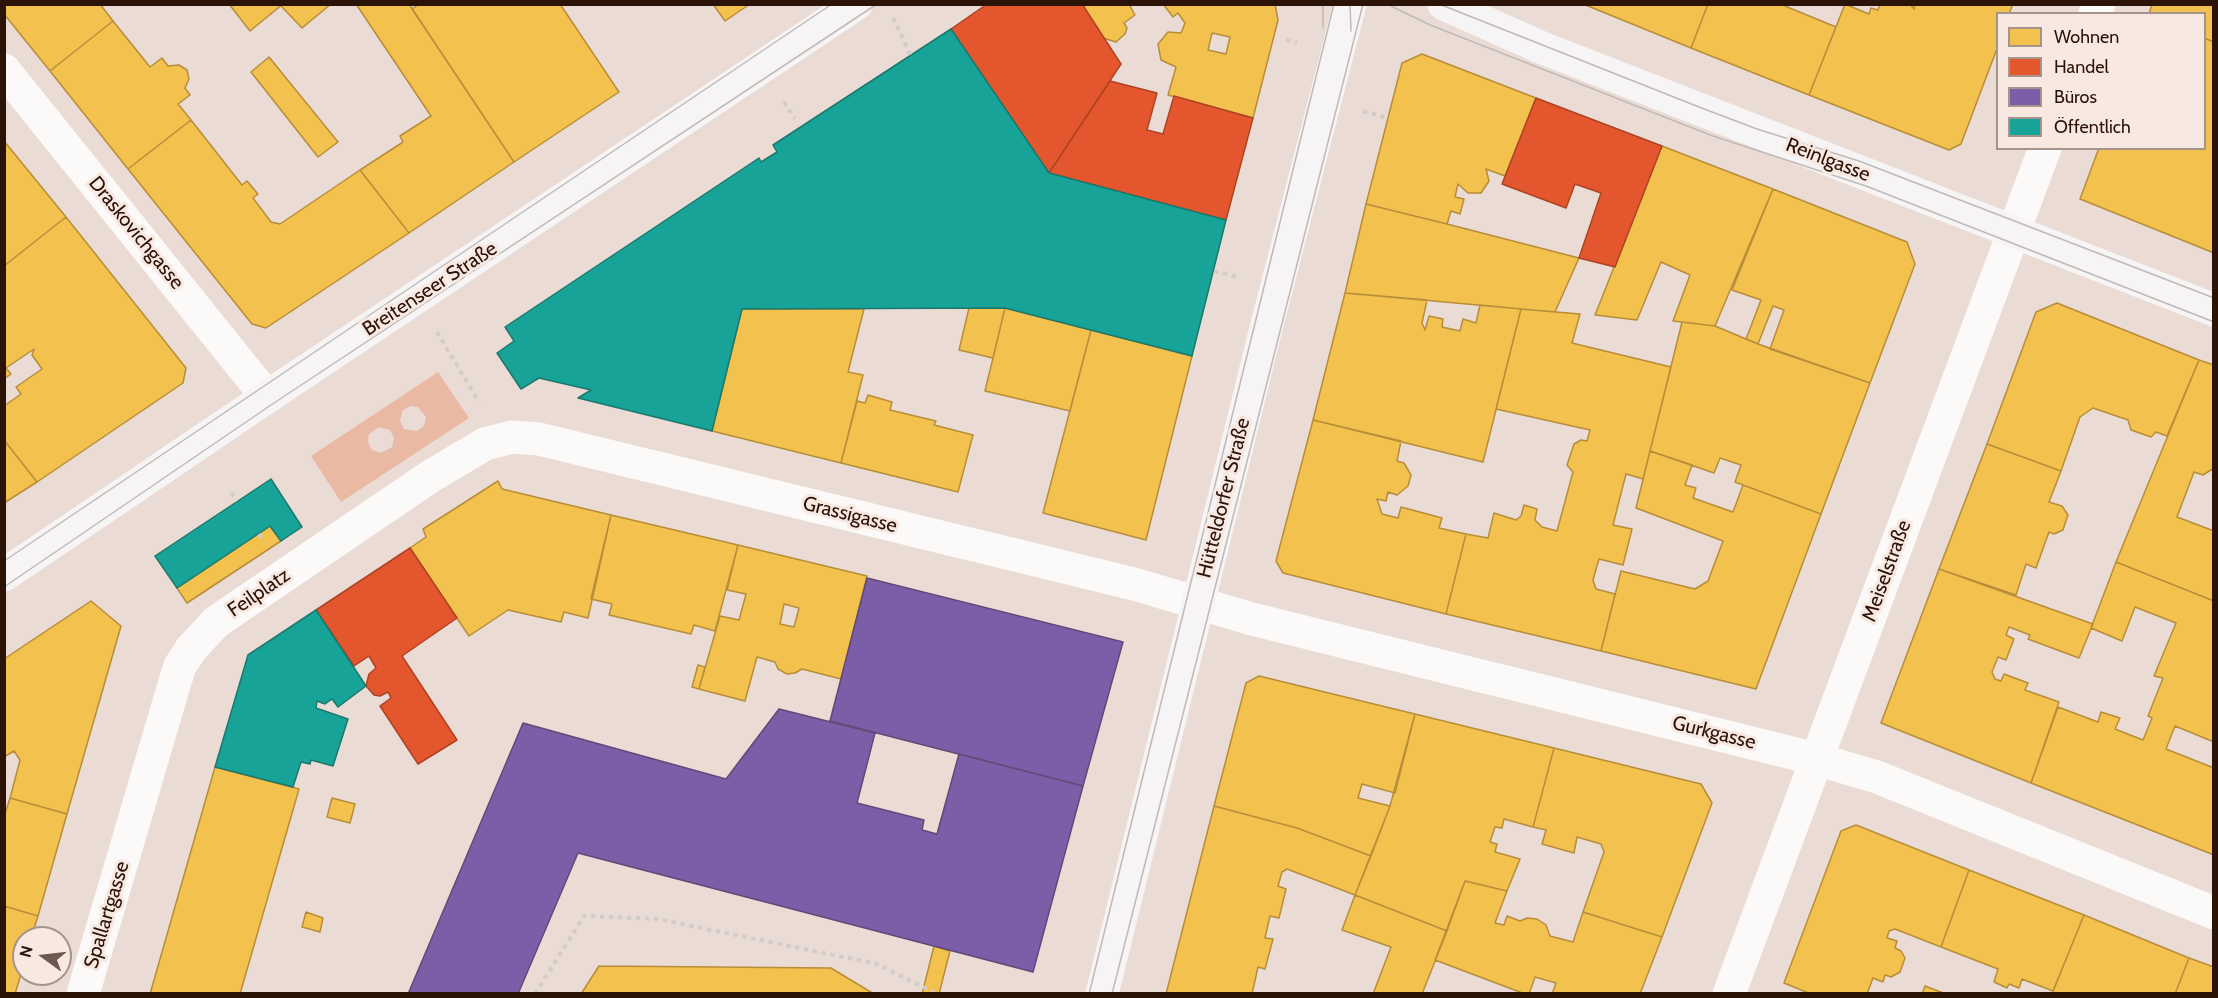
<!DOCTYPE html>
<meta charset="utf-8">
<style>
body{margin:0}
#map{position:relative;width:2218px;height:998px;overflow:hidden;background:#ebdbd5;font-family:Cabin,sans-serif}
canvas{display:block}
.frame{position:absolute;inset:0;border:6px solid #2c1307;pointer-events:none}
.legend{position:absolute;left:1996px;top:12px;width:210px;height:138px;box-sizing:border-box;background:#f8e8e2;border:2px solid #a6938a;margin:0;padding:8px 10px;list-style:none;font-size:18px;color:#2c1307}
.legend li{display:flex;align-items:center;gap:12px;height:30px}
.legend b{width:30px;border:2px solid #a6938a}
.north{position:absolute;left:12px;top:926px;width:60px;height:60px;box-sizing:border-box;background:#f8e8e2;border:2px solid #a6938a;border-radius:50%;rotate:285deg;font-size:16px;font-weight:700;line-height:24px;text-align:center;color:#2c1307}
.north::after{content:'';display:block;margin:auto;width:21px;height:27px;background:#6f594f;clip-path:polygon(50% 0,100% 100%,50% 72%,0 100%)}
</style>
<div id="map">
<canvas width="2218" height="998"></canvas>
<div class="frame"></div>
<ul class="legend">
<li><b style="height:16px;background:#f2c14e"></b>Wohnen</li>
<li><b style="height:16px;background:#e4572e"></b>Handel</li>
<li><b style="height:16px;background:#7b5ea7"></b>Büros</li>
<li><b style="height:16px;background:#17a398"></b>Öffentlich</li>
</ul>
<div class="north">N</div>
</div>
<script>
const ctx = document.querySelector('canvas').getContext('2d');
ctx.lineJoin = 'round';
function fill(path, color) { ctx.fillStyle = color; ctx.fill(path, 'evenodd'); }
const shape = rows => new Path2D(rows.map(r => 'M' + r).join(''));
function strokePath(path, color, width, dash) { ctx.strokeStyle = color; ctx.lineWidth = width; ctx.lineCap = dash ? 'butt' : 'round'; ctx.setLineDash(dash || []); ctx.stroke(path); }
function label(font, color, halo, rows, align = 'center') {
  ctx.font = font + ' Cabin,sans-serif'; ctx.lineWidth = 6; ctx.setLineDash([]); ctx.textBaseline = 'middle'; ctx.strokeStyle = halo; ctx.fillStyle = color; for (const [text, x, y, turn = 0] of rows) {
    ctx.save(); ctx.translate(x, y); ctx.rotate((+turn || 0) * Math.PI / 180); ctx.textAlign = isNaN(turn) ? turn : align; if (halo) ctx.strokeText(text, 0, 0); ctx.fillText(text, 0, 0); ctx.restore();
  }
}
fill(shape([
 [438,372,469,418,341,502,311,456],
 [411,406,418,407,426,417,424,426,417,431,404,429,400,421,403,410],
 [379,427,390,430,394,438,392,447,381,453,372,450,368,442,369,434]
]), '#eab9a4');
const homes = shape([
 [4,4,100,4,113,21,50,71,4,14,4,4],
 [229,4,283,4,250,31,229,4],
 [283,4,331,4,302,28,281,6,283,4],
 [356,4,409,4,514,162,409,233,360,170,403,142,400,136,431,116,356,4],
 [419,4,560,4,619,92,514,162,412,9,419,4],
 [713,4,750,4,725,21,713,4],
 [1082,4,1129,4,1135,15,1124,23,1127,28,1125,34,1116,42,1103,38,1082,4],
 [1163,4,1275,4,1278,20,1253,118,1168,95,1176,67,1161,60,1158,44,1168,32,1181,33,1185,23,1178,13,1173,17,1163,4],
 [1212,33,1230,37,1226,54,1208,50,1212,33],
 [1583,4,1708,4,1691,48,1583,4],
 [1708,4,1780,4,1836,27,1809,95,1691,48,1708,4],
 [1845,4,1869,14,1871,8,1878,10,1880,4,1910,4,1914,9,1915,4,2013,4,2009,14,1998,14,1998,46,1961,144,1949,150,1809,95,1845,4],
 [2152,4,2214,4,2214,42,2204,38,2204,14,2149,14,2152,4],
 [113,21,150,67,162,58,168,66,179,65,187,70,189,79,185,88,190,95,178,104,191,120,128,169,50,71,113,21],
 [2204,38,2214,42,2214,253,2080,199,2099,148,2204,148,2204,38],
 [1422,54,1536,98,1505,176,1486,169,1489,181,1481,193,1468,193,1458,184,1455,197,1464,199,1460,214,1451,211,1447,224,1366,204,1402,63,1422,54],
 [269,57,338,142,318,157,251,72,269,57],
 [191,120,242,185,247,181,258,194,253,198,271,222,280,224,360,170,409,233,266,328,252,324,128,169,191,120],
 [4,141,66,217,4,266,4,141],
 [1662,146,1773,189,1715,326,1673,321,1690,275,1661,262,1637,320,1595,315,1662,146],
 [1773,189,1907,242,1915,264,1870,383,1770,349,1784,310,1773,306,1758,344,1746,339,1761,300,1732,290,1773,189],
 [1366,204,1447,224,1579,258,1555,312,1345,293,1366,204],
 [66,217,186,368,183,383,37,482,4,440,4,406,21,394,16,387,42,369,32,355,34,349,6,368,11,374,4,379,4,266,66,217],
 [1345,293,1427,300,1422,323,1425,330,1429,316,1443,319,1442,327,1460,331,1463,319,1476,323,1480,305,1521,309,1483,462,1313,420,1345,293],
 [2057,303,2199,360,2167,436,2156,432,2151,437,2131,430,2128,420,2093,408,2080,417,2061,471,1987,444,2036,312,2057,303],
 [969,308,1005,308,993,358,959,350,969,308],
 [1005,308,1091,330,1070,411,985,391,1005,308],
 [742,309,864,309,848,372,863,375,841,463,712,431,742,309],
 [1521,309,1580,314,1572,343,1671,367,1643,479,1626,474,1613,525,1632,529,1623,565,1599,559,1593,580,1596,589,1615,594,1601,651,1446,614,1466,534,1488,538,1494,513,1516,520,1521,516,1524,505,1537,509,1535,520,1542,527,1557,531,1573,472,1567,465,1574,444,1581,440,1587,441,1590,430,1496,409,1521,309],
 [1682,322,1715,326,1758,344,1870,383,1821,514,1735,482,1741,465,1720,458,1714,473,1650,451,1682,322],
 [1091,330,1192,356,1146,540,1043,513,1091,330],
 [2199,360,2214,365,2214,468,2203,475,2194,472,2177,517,2214,531,2214,601,2116,562,2199,360],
 [868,395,892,402,890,410,936,421,934,425,973,435,958,492,841,463,857,401,865,403,868,395],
 [1313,420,1401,441,1397,461,1404,463,1411,475,1408,486,1397,495,1388,492,1386,501,1377,499,1382,514,1398,518,1401,507,1442,518,1439,528,1466,534,1446,614,1283,573,1276,561,1313,420],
 [4,440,37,482,4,503,4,440],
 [1987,444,2061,471,2049,502,2062,506,2068,515,2063,530,2054,534,2049,532,2036,568,2026,564,2016,595,1939,569,1987,444],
 [1650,451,1692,465,1685,485,1696,488,1693,498,1733,512,1743,485,1821,514,1756,689,1601,651,1621,571,1695,589,1708,581,1723,541,1636,508,1650,451],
 [498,481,502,489,611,515,588,618,564,612,561,622,508,610,469,636,410,548,426,537,423,529,498,481],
 [611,515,738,545,715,631,694,625,691,634,609,615,612,604,591,599,611,515],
 [270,526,281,541,187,603,177,588,270,526],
 [738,545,867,576,841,679,802,669,795,673,787,674,778,669,775,662,757,657,745,701,699,689,720,616,739,620,746,594,727,590,738,545],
 [784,604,799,608,794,627,780,624,784,604],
 [2116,562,2214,601,2214,742,2175,726,2166,749,2214,768,2214,855,2031,783,2058,707,2098,722,2101,712,2120,718,2115,729,2143,740,2152,718,2148,716,2163,678,2154,676,2176,623,2135,607,2122,641,2091,628,2116,562],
 [1939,569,2093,624,2079,658,2028,639,2030,635,2009,627,2006,635,2014,639,2006,660,1998,657,1992,672,1995,679,2001,681,2004,674,2028,683,2025,690,2059,702,2031,783,1881,723,1939,569],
 [91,601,121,626,67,814,10,798,20,760,14,751,4,757,4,659,91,601],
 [698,665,705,667,699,689,692,687,698,665],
 [1259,676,1415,714,1395,793,1362,784,1358,798,1390,806,1371,856,1297,828,1214,806,1246,683,1259,676],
 [1415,714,1554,748,1533,827,1504,819,1502,828,1495,827,1490,842,1497,844,1495,852,1520,859,1507,891,1465,881,1447,931,1355,895,1390,806,1415,714],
 [1554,748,1701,784,1712,803,1662,937,1583,912,1604,852,1601,844,1577,837,1574,853,1542,844,1546,830,1533,827,1554,748],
 [215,767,299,789,240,994,150,994,215,767],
 [10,798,67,814,38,916,4,906,4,817,10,798],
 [332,798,355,804,350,823,327,817,332,798],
 [1214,806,1297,828,1371,856,1355,895,1287,869,1282,872,1278,886,1286,889,1279,918,1270,916,1265,938,1273,939,1265,969,1258,967,1252,994,1166,994,1214,806],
 [1856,825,1969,870,1941,947,1895,929,1889,931,1887,938,1897,941,1895,948,1901,951,1905,958,1900,972,1891,977,1885,975,1883,982,1873,978,1867,994,1811,994,1784,983,1841,831,1856,825],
 [1969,870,2084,915,2053,991,2022,979,2019,988,2009,984,2007,988,1994,982,1998,969,1941,947,1969,870],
 [1465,881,1507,891,1495,923,1504,925,1507,916,1520,921,1527,918,1537,919,1546,925,1550,936,1573,942,1583,912,1662,937,1640,994,1552,994,1556,983,1535,977,1529,994,1525,994,1435,960,1465,881],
 [1355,895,1447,931,1422,994,1373,994,1391,947,1342,930,1355,895],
 [4,906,38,916,31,938,24,938,24,964,15,994,4,994,4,906],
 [306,912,323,918,320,932,302,927,306,912],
 [2084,915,2189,958,2175,994,2052,994,2084,915],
 [934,946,950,951,939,994,922,994,934,946],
 [2189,958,2214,967,2214,994,2175,994,2189,958],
 [599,966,831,968,874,994,581,994,599,966],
 [1925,986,1946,994,1922,994,1925,986]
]);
fill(homes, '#f2c14e');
strokePath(homes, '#b78d39', 1.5);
const shops = shape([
 [987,4,1082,4,1121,64,1049,173,951,29,987,4],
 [1110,81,1157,93,1147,130,1163,134,1174,96,1253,118,1226,220,1049,173,1110,81],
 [1536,98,1662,146,1615,267,1579,258,1601,193,1575,184,1566,208,1502,184,1536,98],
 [410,548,457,618,402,656,457,740,418,764,380,706,391,698,388,692,380,696,374,695,366,686,369,674,376,668,369,656,354,666,316,610,410,548]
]);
fill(shops, '#e4572e');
strokePath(shops, '#ad4322', 1.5);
const offices = shape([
 [867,578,1123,642,1083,786,830,721,867,578],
 [779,709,875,733,857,803,924,820,922,830,937,834,959,754,1083,786,1033,972,578,853,518,994,408,994,523,723,726,779,779,709]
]);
fill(offices, '#7b5ea7');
strokePath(offices, '#634877', 1.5);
const public = shape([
 [951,29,1049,173,1226,220,1192,356,1005,308,742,309,712,431,578,398,591,390,539,378,521,389,497,353,514,341,505,327,759,158,761,162,777,152,773,145,951,29],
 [271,479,302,527,281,541,270,526,177,588,155,556,271,479],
 [316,610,366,686,338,707,332,699,325,704,317,701,316,708,348,719,333,766,311,760,310,764,301,762,293,787,215,767,248,655,316,610]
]);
fill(public, '#17a398');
strokePath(public, '#1d786c', 1.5);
strokePath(shape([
 [893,18,911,56],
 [1286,40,1297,43],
 [784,102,795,119],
 [1363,111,1388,118],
 [1214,271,1238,277],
 [437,332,479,402],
 [231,493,237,501],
 [259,534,264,542],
 [535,994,584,916,658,919,877,964,937,994]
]), '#d2cdca', 4, [4.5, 4.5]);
strokePath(shape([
 [2095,14,2099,4],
 [4,70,267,397],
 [83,994,174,685,180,666,191,649,216,622,431,476,485,444,512,437,539,439,1134,584,1252,619,1816,759,1877,777,2214,913],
 [1729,994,2045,148]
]), '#fcfaf9', 33);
strokePath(shape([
 [1444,4,1540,47,2214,310],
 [4,575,267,397,856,4],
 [1102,994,1265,332,1350,4]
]), '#f6f4f4', 33);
strokePath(shape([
 [1350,4,1351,31],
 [1387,4,1430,25,1713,136,1866,186,2214,322],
 [1439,4,1699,107,1757,129,1859,161,2214,298],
 [1323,28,1323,4],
 [4,561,832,4],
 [4,587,271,405,877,4],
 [1089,994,1334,4],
 [1112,994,1363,4]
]), '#bfbab7', 1.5);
label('20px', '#2c1307', '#f8e8e2', [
 ["Reinlgasse",1828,160,21],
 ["Draskovichgasse",136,233,51],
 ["Breitenseer Straße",430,289,-33],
 ["Hütteldorfer Straße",1224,498,-76],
 ["Grassigasse",850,515,14],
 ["Meiselstraße",1887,571,-70],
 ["Feilplatz",259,593,-34],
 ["Gurkgasse",1714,733,14],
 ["Spallartgasse",107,915,-73]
]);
</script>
